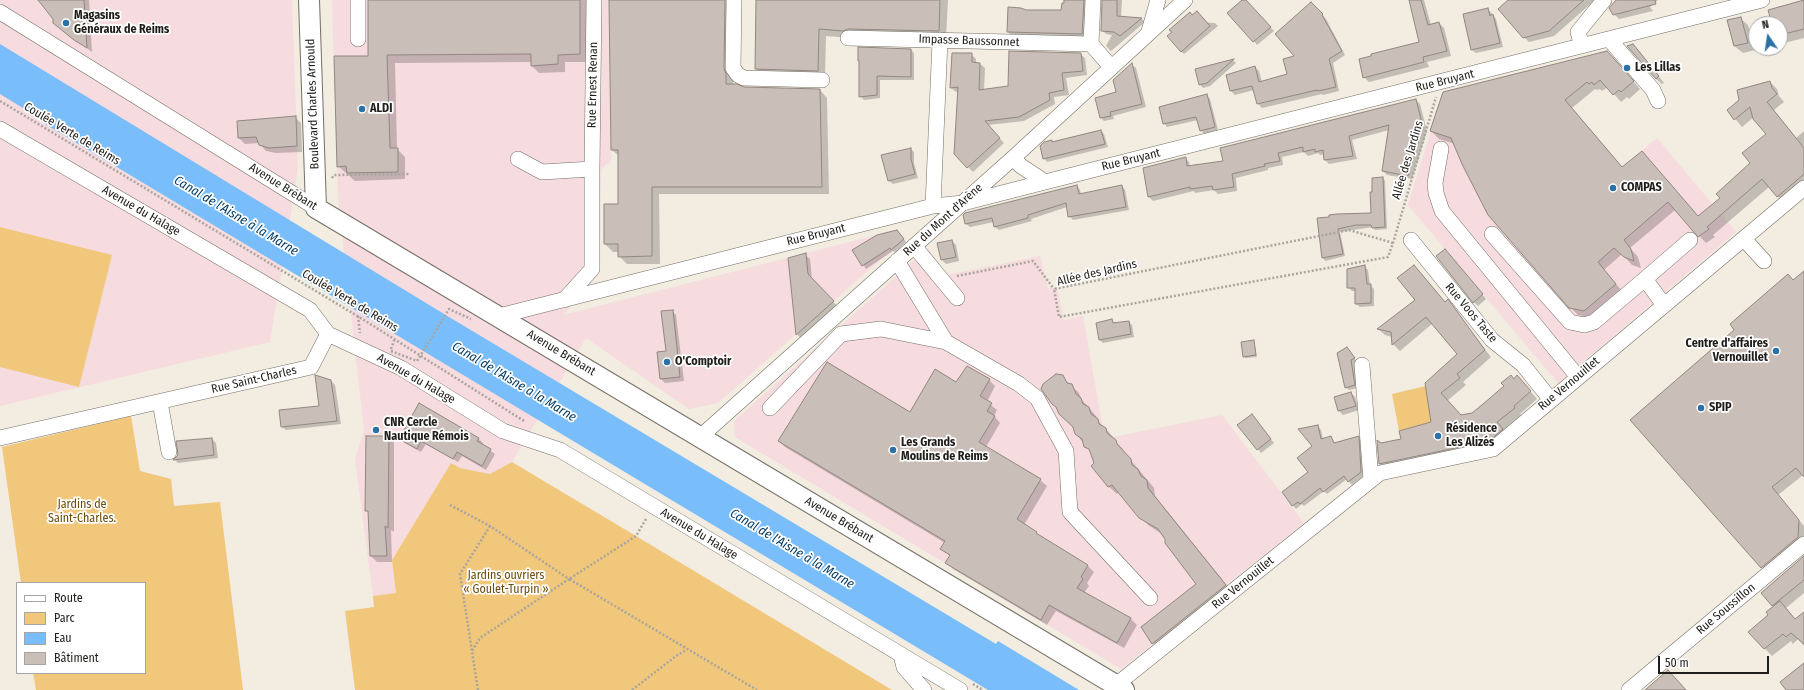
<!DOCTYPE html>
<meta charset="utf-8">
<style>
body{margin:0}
#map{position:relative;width:1804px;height:690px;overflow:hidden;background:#f2ece1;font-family:"Fira Sans Condensed",sans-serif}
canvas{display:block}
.legend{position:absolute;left:16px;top:582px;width:130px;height:92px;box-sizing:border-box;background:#fff;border:1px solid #a5a5a3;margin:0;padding:5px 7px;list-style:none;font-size:12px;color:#1f1d19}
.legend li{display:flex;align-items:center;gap:8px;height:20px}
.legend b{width:20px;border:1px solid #a5a5a3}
.north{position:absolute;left:1748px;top:16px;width:40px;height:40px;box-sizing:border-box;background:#fff;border:1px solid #a5a5a3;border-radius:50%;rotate:347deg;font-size:11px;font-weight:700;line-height:16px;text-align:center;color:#1f1d19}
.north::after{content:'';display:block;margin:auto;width:14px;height:18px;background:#2b71a6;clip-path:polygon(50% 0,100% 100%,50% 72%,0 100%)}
.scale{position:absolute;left:1658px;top:656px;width:111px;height:18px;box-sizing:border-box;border:2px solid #1f1d19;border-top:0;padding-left:5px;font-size:12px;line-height:14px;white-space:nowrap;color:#1f1d19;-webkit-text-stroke:3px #fff;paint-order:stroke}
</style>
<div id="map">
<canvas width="1804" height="690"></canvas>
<ul class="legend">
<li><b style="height:5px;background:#fff"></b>Route</li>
<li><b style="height:11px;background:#f1c77c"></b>Parc</li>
<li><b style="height:11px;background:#79befa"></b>Eau</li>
<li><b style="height:11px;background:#cabfb8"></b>Bâtiment</li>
</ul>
<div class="north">N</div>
<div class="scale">50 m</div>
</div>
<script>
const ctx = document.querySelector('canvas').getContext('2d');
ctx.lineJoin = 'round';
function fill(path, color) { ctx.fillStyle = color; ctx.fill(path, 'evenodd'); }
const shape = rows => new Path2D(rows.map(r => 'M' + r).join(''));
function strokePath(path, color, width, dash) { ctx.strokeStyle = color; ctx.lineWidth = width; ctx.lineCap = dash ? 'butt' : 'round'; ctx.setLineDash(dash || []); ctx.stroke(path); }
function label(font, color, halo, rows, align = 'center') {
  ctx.font = font + ' "Fira Sans Condensed",sans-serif'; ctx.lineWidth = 3.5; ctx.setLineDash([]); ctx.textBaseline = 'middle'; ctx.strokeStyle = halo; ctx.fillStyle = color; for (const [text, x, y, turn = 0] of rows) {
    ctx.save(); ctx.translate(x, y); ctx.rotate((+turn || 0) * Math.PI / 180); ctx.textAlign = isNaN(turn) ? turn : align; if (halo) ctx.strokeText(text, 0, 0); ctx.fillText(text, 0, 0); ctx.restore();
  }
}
fill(shape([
 [0,0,292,0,298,169,270,342,0,406],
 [332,0,609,0,611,163,607,164,602,168,601,175,600,273,563,315,897,230,904,239,718,403,689,409,586,338,512,462,490,474,460,468,451,463,392,560,396,593,373,596,355,459,364,430,338,199],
 [1538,68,1622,167,1657,138,1736,232,1558,383,1408,205,1443,92],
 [928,248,947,275,1040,256,1048,289,1057,287,1064,320,1083,316,1102,423,1113,437,1222,415,1304,523,1121,669,735,437,734,421]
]), '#f6dbdf');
fill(shape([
 [0,227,112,255,79,387,0,367],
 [1426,386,1432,422,1399,431,1392,394],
 [131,416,140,471,171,479,174,506,220,502,243,690,36,690,33,673,145,673,145,583,21,583,2,447],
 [512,462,636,536,892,690,355,690,345,611,374,607,373,596,396,593,392,560,451,463,460,468,490,474]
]), '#f1c77c');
fill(shape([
 [0,44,449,317,996,644,998,641,1079,690,988,690,45,124,36,116,0,94]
]), '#79befa');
fill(shape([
 [40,0,89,0,92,52,60,29],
 [369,0,587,0,587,62,565,62,565,72,539,73,532,66,532,62,395,63,397,149,405,157,405,179,355,181,338,166,369,57],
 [610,0,734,0,731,76,734,85,744,88,820,90,827,98,829,194,659,194,660,264,627,264,619,256,619,252,613,252,605,244,619,205,619,156,612,150],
 [757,0,948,0,946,38,851,38,826,36,825,78,764,77,756,69],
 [1065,0,1090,0,1086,38,1012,36,1008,32,1025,11,1062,11],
 [1102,0,1122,0,1121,17,1142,19,1145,22,1111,51,1106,46,1112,35,1106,34,1102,30],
 [1244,0,1274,31,1257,45,1254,41],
 [1410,0,1424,0,1431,25,1439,23,1444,28,1451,56,1427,62,1429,67,1369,82,1364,77,1372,57,1420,43],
 [1510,0,1595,0,1554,36,1529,42,1524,37],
 [1619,0,1658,0,1650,7,1653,11,1619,19,1614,14],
 [1804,1,1804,38,1780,44,1780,24,1773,24],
 [1316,7,1326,19,1345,55,1333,63,1339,91,1323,95,1322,94,1262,108,1258,104,1254,90,1235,95,1231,91,1255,67,1259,71,1262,82,1288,75],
 [1488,9,1496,19,1503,47,1476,53,1472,50,1464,15],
 [1740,18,1748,25,1750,32,1756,30,1756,48,1764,48,1743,53,1733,45,1731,36,1732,36],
 [1181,21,1215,23,1218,26,1184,54,1181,51],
 [1628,46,1639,51,1664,83,1662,84,1656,79],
 [911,50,914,53,914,80,880,80,880,98,864,100,860,96,860,63,859,61],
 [971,54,976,59,976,63,980,64,985,68,984,90,1009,87,1080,54,1085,58,1087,75,1066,78,1069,95,1054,97,1055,104,1024,121,988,125,1004,143,973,172,955,154,958,92,956,92,951,88],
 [1233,60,1236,63,1210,86,1203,88,1200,84,1196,70],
 [1615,60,1640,89,1629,99,1627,97,1621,102,1608,87,1602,91,1600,89,1597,90,1595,89,1572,108,1623,168,1642,152,1698,217,1721,198,1751,163,1767,134,1754,117,1742,127,1728,110,1770,82,1777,89,1779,96,1784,102,1774,110,1796,138,1804,131,1804,188,1785,204,1769,187,1713,235,1715,237,1706,243,1675,210,1630,248,1638,257,1641,268,1632,265,1622,254,1604,270,1623,292,1592,318,1578,315,1570,307,1455,144,1439,139,1431,131],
 [1132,65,1136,68,1146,107,1113,116,1114,119,1104,121,1101,118,1118,93],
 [1206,95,1210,99,1218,130,1204,134,1201,130,1198,120,1167,127,1164,123],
 [1416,100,1420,104,1427,131,1412,179,1387,175,1383,171,1389,130,1352,140,1357,159,1329,164,1325,160,1325,154,1320,155,1318,153,1308,156,1304,152,1282,157,1283,165,1268,168,1268,170,1236,178,1237,191,1218,194,1214,190,1195,193,1194,191,1153,201,1149,197,1185,158,1189,162,1190,167,1224,162],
 [295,117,301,123,302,152,276,153,266,151,259,143,245,144,239,138],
 [1101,131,1104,134,1108,147,1047,162,1044,158,1051,141,1053,142],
 [911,149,914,152,914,163,918,178,893,184,889,181],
 [1383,178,1385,181,1387,229,1375,230,1373,227,1340,232,1345,256,1325,261,1323,258,1330,218,1372,214,1373,193],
 [1077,186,1080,190,1081,194,1122,186,1125,190,1129,210,1073,220,1069,216,1067,207,1031,219,1032,221,999,230,995,227,994,222,970,227,966,224],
 [900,234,906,242,895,252,893,251,866,269,854,250],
 [952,241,956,245,959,261,946,264,942,260],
 [1449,254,1486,299,1478,306,1474,302],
 [805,255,810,259,812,279,838,307,801,339,797,334],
 [1364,266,1368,270,1370,285,1374,289,1374,306,1360,307,1356,304,1356,291,1352,291,1348,287],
 [1804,272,1804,476,1803,475,1778,495,1804,526,1804,545,1769,574,1631,420],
 [1447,301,1491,357,1463,382,1466,385,1447,401,1461,416,1473,414,1514,380,1524,384,1537,399,1520,414,1521,415,1504,429,1509,436,1496,447,1387,471,1380,464,1381,444,1403,440,1433,422,1426,384,1458,355,1433,323,1400,351,1393,344,1392,337,1385,335,1378,329],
 [672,311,676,315,684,381,665,383,661,379,658,353,667,352],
 [1112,320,1115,324,1129,322,1132,325,1134,337,1103,343,1100,340],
 [1254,341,1257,357,1245,358,1242,342],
 [1347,348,1357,362,1354,364,1357,388,1349,390,1346,387],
 [827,363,910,413,957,384,989,380,995,386,987,402,997,410,994,416,1000,423,986,447,1040,480,1047,486,1024,525,1041,538,1087,565,1094,572,1087,583,1089,586,1084,593,1131,619,1137,625,1124,648,1056,611,1047,625,953,569,947,563,950,556,942,549,945,543,785,447,779,441],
 [1060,375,1079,393,1082,400,1096,416,1098,421,1113,437,1114,440,1123,449,1124,452,1154,488,1155,496,1233,593,1160,650,1153,643,1198,584,1162,534,1148,525,1119,492,1117,494,1109,487,1093,466,1095,464,1091,452,1076,434,1050,381,1054,376],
 [331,381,335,385,341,424,286,430,282,427,320,406],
 [1351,393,1355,397,1359,410,1343,415,1339,411,1335,398],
 [1255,419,1274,443,1261,453,1239,425],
 [1318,426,1321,430,1323,439,1331,437,1335,444,1358,437,1361,441,1364,475,1352,485,1347,479,1327,494,1324,491,1304,506,1302,504,1296,509,1283,493,1309,472],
 [388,437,394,442,394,532,391,530,392,562,377,562,371,556,369,513,366,510],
 [478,438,483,443,482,445,495,454,486,470,462,456,458,462,426,444,421,452,405,443,400,439],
 [212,439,216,443,218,458,178,463,175,460,179,455],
 [1804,557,1804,593,1786,608,1796,620,1804,613,1804,646,1798,639,1793,644,1791,641,1772,656,1749,632,1769,615,1774,607,1763,593]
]), '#0003');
const building = shape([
 [38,0,84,0,87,48,74,40,53,23,53,19,38,0],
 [368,0,580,0,580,54,558,55,558,64,531,66,531,54,387,55,390,148,398,148,398,172,347,173,346,166,337,167,334,56,368,56,368,0],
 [609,0,725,0,724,68,726,74,726,84,737,84,744,87,820,89,822,187,652,187,652,256,618,257,618,244,604,244,604,204,618,204,618,150,611,150,609,0],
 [756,0,940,0,939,31,848,29,843,31,819,29,818,71,755,69,756,0],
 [1064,0,1084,0,1082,34,1007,32,1008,7,1021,8,1026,10,1061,10,1062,3,1064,3,1064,0],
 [1102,0,1117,0,1117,16,1142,18,1120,36,1114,32,1101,31,1102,0],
 [1242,0,1246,0,1271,27,1253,42,1227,13,1242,0],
 [1409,0,1421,0,1428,25,1439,22,1447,51,1423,57,1424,62,1363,78,1359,59,1371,56,1371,54,1419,42,1409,0],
 [1508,0,1584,0,1549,31,1523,38,1498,9,1508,0],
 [1616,0,1655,0,1656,4,1613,15,1609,8,1616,0],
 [1804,0,1804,29,1780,35,1780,24,1772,24,1768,10,1804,0],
 [1311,2,1323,14,1322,15,1342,51,1329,59,1336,87,1318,91,1317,90,1257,104,1252,86,1230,91,1226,75,1255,66,1259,82,1287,74,1283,59,1294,56,1275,34,1311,2],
 [1488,8,1490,16,1493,14,1500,43,1471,50,1463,14,1488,8],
 [1197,11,1210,26,1181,52,1167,36,1172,32,1169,30,1190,12,1192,15,1197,11],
 [1741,17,1748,43,1734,46,1727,20,1741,17],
 [1633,44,1659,76,1656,79,1627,46,1633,44],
 [858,47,911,49,911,77,877,76,877,95,859,97,859,61,858,61,858,47],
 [1009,51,1081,53,1083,71,1062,73,1064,90,1049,93,1050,100,1019,117,985,121,1000,138,967,168,954,154,958,87,950,88,952,53,972,53,972,62,980,63,979,90,1008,86,1009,51],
 [1607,51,1634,81,1621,92,1619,90,1613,95,1600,80,1594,85,1592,82,1589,84,1587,82,1565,100,1622,167,1642,151,1698,216,1720,198,1716,194,1750,163,1742,153,1766,134,1753,119,1750,107,1734,120,1727,110,1739,100,1737,90,1770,81,1772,88,1777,94,1767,102,1804,148,1804,174,1777,197,1762,179,1707,227,1709,229,1698,237,1668,202,1624,240,1631,249,1634,261,1624,257,1614,248,1598,262,1616,284,1584,311,1569,308,1488,215,1462,164,1451,138,1430,131,1443,92,1607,51],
 [1234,59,1207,83,1199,85,1195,69,1234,59],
 [1132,63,1142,104,1110,112,1111,116,1100,118,1095,98,1116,92,1113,80,1132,63],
 [1207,94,1215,127,1200,131,1196,117,1163,124,1159,107,1207,94],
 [1416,99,1423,127,1408,176,1382,171,1389,125,1349,136,1353,156,1324,160,1323,150,1315,152,1315,149,1303,152,1303,147,1278,153,1280,161,1264,164,1265,166,1232,174,1234,187,1213,190,1212,186,1190,189,1190,187,1148,197,1143,168,1186,157,1187,166,1223,161,1220,148,1416,99],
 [296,116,297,146,269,148,259,145,256,137,238,138,237,121,296,116],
 [1101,130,1105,144,1043,159,1040,146,1044,142,1052,140,1052,142,1060,140,1101,130],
 [911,148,911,159,915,174,888,181,881,155,911,148],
 [1383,177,1385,227,1372,228,1371,225,1356,225,1338,229,1343,254,1322,258,1317,218,1329,217,1329,215,1337,214,1371,213,1370,192,1372,192,1372,178,1383,177],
 [1077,185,1079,194,1122,185,1126,207,1068,217,1066,203,1028,215,1028,218,994,227,992,218,965,224,963,215,965,213,1077,185],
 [897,230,904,239,891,250,890,248,862,266,852,250,877,235,897,230],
 [952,240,956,257,941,260,937,243,952,240],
 [1445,249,1483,294,1473,303,1436,256,1445,249],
 [806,253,808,274,834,301,796,335,788,258,806,253],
 [1365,265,1367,284,1371,284,1371,303,1355,304,1355,288,1347,288,1347,269,1365,265],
 [1414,265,1445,302,1448,299,1485,350,1457,374,1460,378,1441,393,1461,415,1472,413,1483,404,1504,386,1501,383,1511,375,1514,379,1517,375,1531,391,1514,406,1515,408,1497,422,1503,429,1489,441,1379,464,1377,440,1381,443,1401,439,1399,431,1431,422,1425,383,1457,354,1426,317,1392,345,1391,332,1377,329,1415,300,1397,278,1414,265],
 [1804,271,1804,477,1796,468,1772,487,1799,520,1798,537,1761,568,1630,420,1734,330,1730,324,1788,274,1793,280,1804,271],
 [673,310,680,377,660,379,657,352,666,351,661,311,673,310],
 [1112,319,1113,323,1129,321,1131,334,1099,340,1096,323,1112,319],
 [1254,340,1256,355,1243,357,1241,342,1254,340],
 [1347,347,1355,358,1351,360,1355,385,1345,388,1337,353,1347,347],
 [827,362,910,412,935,369,956,382,967,366,990,379,980,396,992,403,987,411,995,416,979,442,1041,479,1017,519,1037,532,1036,533,1088,565,1081,577,1083,579,1077,588,1131,618,1117,643,1049,605,1041,620,945,563,950,555,940,549,945,541,778,441,827,362],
 [1056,374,1063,375,1067,383,1072,384,1076,394,1081,398,1083,404,1089,407,1091,414,1098,419,1099,424,1106,428,1107,433,1116,440,1117,444,1131,459,1132,465,1138,469,1141,476,1147,480,1148,488,1226,585,1152,644,1141,627,1196,584,1165,543,1165,539,1158,529,1139,518,1112,485,1108,487,1091,466,1094,463,1089,449,1084,447,1082,439,1075,434,1073,427,1059,414,1056,407,1052,404,1041,389,1043,384,1056,374],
 [315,375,331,380,337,421,281,427,279,410,319,406,315,375],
 [1351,392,1356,406,1338,411,1334,397,1351,392],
 [419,403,479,438,477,441,491,449,482,466,457,452,453,459,421,441,417,449,399,439,419,403],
 [1252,414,1271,439,1257,450,1237,425,1252,414],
 [1318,425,1321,439,1331,436,1334,443,1359,436,1361,472,1348,482,1344,476,1323,492,1320,488,1300,504,1298,502,1292,506,1282,492,1308,472,1297,458,1312,446,1298,429,1318,425],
 [366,436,389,436,388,528,385,526,387,556,370,556,368,511,365,511,366,436],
 [212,438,214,455,173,460,178,455,176,441,212,438],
 [1804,556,1804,580,1772,606,1761,593,1804,556],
 [1780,601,1795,619,1804,612,1804,644,1791,633,1786,637,1783,634,1764,649,1748,632,1768,615,1766,612,1780,601],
 [1804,663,1804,690,1786,690,1780,682,1804,663],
 [1668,670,1686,690,1645,690,1668,670]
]);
fill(building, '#cabfb8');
strokePath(building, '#918780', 1);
const minor = shape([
 [358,0,358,39],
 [734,0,733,68,738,75,744,78,822,80],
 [1093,0,1091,44,1111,67],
 [0,12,316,208],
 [1149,31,1158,0],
 [848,38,1091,44],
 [1609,39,1653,90,1658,101],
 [1582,46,1578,32,1604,0],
 [0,129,310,310,328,334,401,368,503,431,560,450,960,690],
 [1441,149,1435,183,1436,193,1442,211,1578,377],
 [1013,158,1021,166,1045,182],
 [518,159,542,172,592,169,592,269,564,300],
 [592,169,594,0],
 [933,206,940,40],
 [1492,234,1570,322,1584,325,1594,322,1645,279,1664,305],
 [1744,239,1764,261],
 [1411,240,1492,340,1523,365,1551,400],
 [914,246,957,298],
 [897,261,946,342,1019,384,1037,398,1066,451,1070,512,1150,598],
 [1645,279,1690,240],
 [499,316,933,206,963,203,1045,182,1762,0],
 [1362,365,1371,480],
 [160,402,169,452],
 [770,408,841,334,881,329,946,342],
 [700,437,1013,158,1185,0],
 [0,438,311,367,328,334],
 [901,655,904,667,924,690],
 [1116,685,1380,473,1493,449,1804,188],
 [1629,690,1804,544]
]);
const major = shape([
 [309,0,316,208,1124,690]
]);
strokePath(minor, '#746f65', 16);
strokePath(major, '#746f65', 22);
strokePath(shape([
 [0,101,364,320,524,421],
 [332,178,334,175,410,174],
 [1393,243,1349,230,1054,289,1059,317,1388,257,1393,243,1436,97],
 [957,276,1033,261,1054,289],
 [358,316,360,333],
 [391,349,395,338],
 [450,505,490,526,569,579,480,638,472,651],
 [646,519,636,536,569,579,757,690],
 [973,684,983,690],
 [478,690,460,574,490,526],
 [632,690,676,656,688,649]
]), '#aaa59d', 2.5, [2, 2]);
strokePath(minor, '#fff', 15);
strokePath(major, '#fff', 20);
strokePath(shape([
 [391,351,417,361,449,309,471,319]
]), '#aaa59d', 2.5, [2, 2]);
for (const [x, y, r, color] of [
 [66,23,4,"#2b71a6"],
 [1627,68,4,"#2b71a6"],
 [362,109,4,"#2b71a6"],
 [1613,188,4,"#2b71a6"],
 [1776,351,4,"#2b71a6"],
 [667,362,4,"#2b71a6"],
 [1701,408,4,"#2b71a6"],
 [376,430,4,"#2b71a6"],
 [1438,436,4,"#2b71a6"],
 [893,450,4,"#2b71a6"]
]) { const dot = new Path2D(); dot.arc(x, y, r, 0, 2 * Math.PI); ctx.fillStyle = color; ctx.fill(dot); strokePath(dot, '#fff', 1.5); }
label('bold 12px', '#1f1d19', '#fff', [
 ["Magasins",74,16],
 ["Généraux de Reims",74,30],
 ["Les Lillas",1635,68],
 ["ALDI",370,109],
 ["COMPAS",1621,188],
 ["Centre d'affaires",1768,344,"right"],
 ["Vernouillet",1768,358,"right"],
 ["O'Comptoir",675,362],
 ["SPIP",1709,408],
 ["CNR Cercle",384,423],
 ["Nautique Rémois",384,437],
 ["Résidence",1446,429],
 ["Les Alizés",1446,443],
 ["Les Grands",901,443],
 ["Moulins de Reims",901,457]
], 'left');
label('12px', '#1f1d19', '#fff', [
 ["Impasse Baussonnet",969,41,2],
 ["Rue Bruyant",1445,81,-14],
 ["Rue Ernest Renan",593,85,-89],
 ["Boulevard Charles Arnould",313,104,-92],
 ["Coulée Verte de Reims",72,134,31],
 ["Rue Bruyant",1131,160,-14],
 ["Allée des Jardins",1408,160,-73],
 ["Avenue Brébant",283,187,32],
 ["Avenue du Halage",141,211,30],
 ["Rue du Mont d'Arène",943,220,-42],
 ["Rue Bruyant",816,235,-14],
 ["Allée des Jardins",1097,273,-13],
 ["Coulée Verte de Reims",350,301,31],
 ["Rue Voos Taste",1471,313,50],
 ["Avenue Brébant",561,353,31],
 ["Avenue du Halage",416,379,30],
 ["Rue Saint-Charles",254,380,-13],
 ["Rue Vernouillet",1569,384,-40],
 ["Avenue Brébant",839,520,31],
 ["Avenue du Halage",699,534,31],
 ["Rue Vernouillet",1243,583,-39],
 ["Rue Soussillon",1726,609,-40]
]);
label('12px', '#6a4c0c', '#fff', [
 ["Jardins de",82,505],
 ["Saint-Charles.",82,519],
 ["Jardins ouvriers",506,576],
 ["« Goulet-Turpin »",506,590]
]);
label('italic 13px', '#063d64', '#fff', [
 ["Canal de l'Aisne à la Marne",236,216,31],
 ["Canal de l'Aisne à la Marne",514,382,31],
 ["Canal de l'Aisne à la Marne",792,549,31]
]);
</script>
